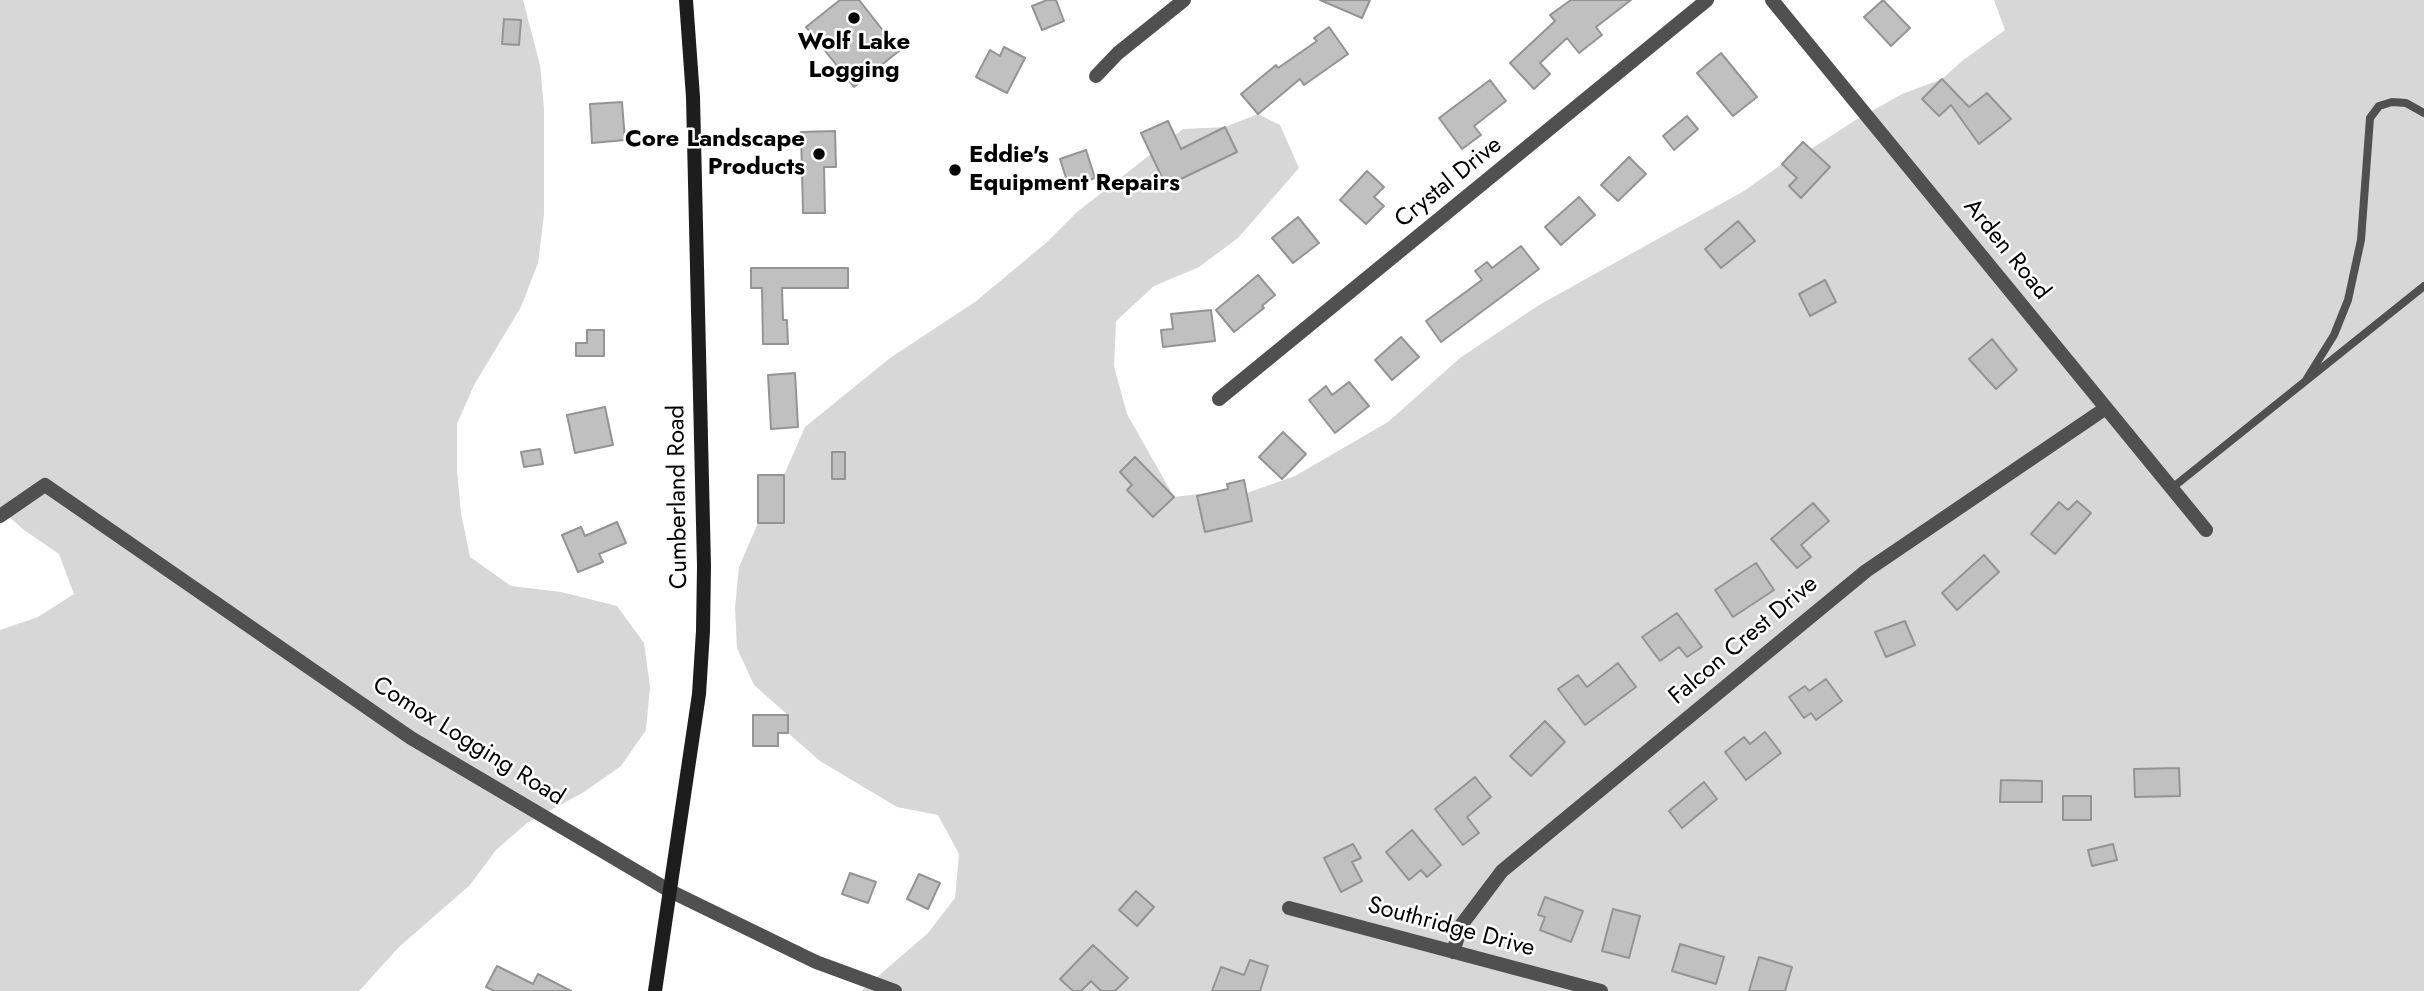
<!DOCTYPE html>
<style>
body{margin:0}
canvas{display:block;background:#fff}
</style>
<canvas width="2424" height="991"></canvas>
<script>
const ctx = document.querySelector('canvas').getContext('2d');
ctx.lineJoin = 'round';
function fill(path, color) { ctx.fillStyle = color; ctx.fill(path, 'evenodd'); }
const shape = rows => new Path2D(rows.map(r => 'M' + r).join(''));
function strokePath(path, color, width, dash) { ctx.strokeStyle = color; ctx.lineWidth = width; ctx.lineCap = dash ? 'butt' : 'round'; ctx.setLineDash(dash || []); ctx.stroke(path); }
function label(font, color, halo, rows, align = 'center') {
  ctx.font = font + ' Jost,sans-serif'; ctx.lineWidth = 5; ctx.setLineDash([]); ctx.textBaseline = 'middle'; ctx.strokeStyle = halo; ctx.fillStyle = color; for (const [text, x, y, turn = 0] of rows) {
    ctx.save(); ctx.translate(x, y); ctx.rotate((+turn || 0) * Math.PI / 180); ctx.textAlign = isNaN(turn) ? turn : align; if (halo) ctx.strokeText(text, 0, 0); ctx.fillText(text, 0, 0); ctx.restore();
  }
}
fill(shape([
 [0,0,523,0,540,65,544,108,544,214,538,263,521,307,474,385,457,424,457,470,461,513,470,557,511,586,561,592,617,606,644,643,650,687,646,730,621,766,584,792,527,823,496,850,470,885,399,947,359,991,0,991,0,630,38,617,74,594,59,554,24,530,0,509],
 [1994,0,2424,0,2424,991,861,991,928,933,955,898,959,854,938,815,897,807,820,761,788,733,788,715,754,685,737,648,735,608,739,567,758,523,784,475,805,427,890,358,975,302,1046,243,1077,212,1183,129,1225,127,1258,114,1280,125,1299,168,1238,238,1199,267,1154,286,1116,321,1114,366,1127,414,1174,497,1214,492,1230,499,1295,476,1388,422,1460,358,1539,305,1744,191,1782,164,1811,149,1854,121,1902,94,1942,79,1962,61,2005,30]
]), '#d7d7d7');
const building = shape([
 [840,0,859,0,899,51,854,87,806,27,840,0],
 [1047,0,1056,0,1064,21,1042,30,1032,6,1047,0],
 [1320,0,1370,0,1362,18,1320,0],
 [1571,0,1631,0,1596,27,1602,35,1579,53,1567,38,1540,63,1550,74,1534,89,1510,63,1555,21,1550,15,1571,0],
 [1883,0,1910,28,1891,46,1864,17,1883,0],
 [504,19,521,20,519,45,502,44,504,19],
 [1329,27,1348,54,1304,85,1300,79,1258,114,1241,94,1276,65,1278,68,1317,41,1314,38,1329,27],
 [1004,47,1025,58,1007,93,976,77,990,50,1000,56,1004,47],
 [1721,53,1757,97,1733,116,1697,73,1721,53],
 [1942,79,1969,107,1987,93,2011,119,1979,144,1951,105,1939,116,1922,99,1942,79],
 [1490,80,1506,101,1474,126,1481,135,1462,149,1439,118,1490,80],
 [622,102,625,140,592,143,590,104,622,102],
 [1687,116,1698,129,1674,150,1663,136,1687,116],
 [1168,121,1181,149,1225,127,1237,152,1166,186,1141,133,1168,121],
 [835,131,836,167,824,167,825,213,803,213,801,132,835,131],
 [1803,142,1830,167,1801,198,1789,186,1797,178,1782,164,1803,142],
 [1086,150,1095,178,1069,187,1060,159,1086,150],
 [1629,157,1646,174,1618,201,1601,185,1629,157],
 [1367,171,1384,187,1374,197,1384,206,1366,224,1340,200,1367,171],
 [1579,197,1595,215,1561,245,1545,227,1579,197],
 [1298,217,1319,243,1293,263,1272,238,1298,217],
 [1738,221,1755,241,1721,268,1705,249,1738,221],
 [1521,246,1539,269,1441,342,1426,321,1482,280,1475,271,1487,262,1492,268,1521,246],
 [751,268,848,268,848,288,782,288,783,320,787,320,788,344,763,344,762,288,751,288,751,268],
 [1258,275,1275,295,1262,306,1264,308,1234,332,1216,310,1258,275],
 [1825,280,1836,302,1810,316,1799,294,1825,280],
 [1211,310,1215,341,1163,347,1161,330,1173,329,1171,314,1211,310],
 [587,330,604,330,604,356,576,356,576,343,587,343,587,330],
 [1401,337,1419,357,1392,380,1375,360,1401,337],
 [1992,339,2017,370,1996,389,1969,359,1992,339],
 [795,373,798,427,771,429,768,375,795,373],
 [1349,382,1369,406,1335,433,1309,400,1326,386,1332,395,1349,382],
 [605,407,613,445,575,453,567,415,605,407],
 [1283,432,1306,454,1282,479,1259,457,1283,432],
 [540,449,543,464,524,467,521,452,540,449],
 [832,452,845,452,845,479,832,479,832,452],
 [1135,457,1174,497,1153,517,1127,490,1132,485,1120,472,1135,457],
 [758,475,784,475,784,523,758,523,758,475],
 [1244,480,1252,521,1205,532,1197,496,1228,489,1227,484,1244,480],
 [2077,501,2091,513,2055,554,2031,534,2059,502,2068,510,2077,501],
 [1813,503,1829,521,1801,545,1811,557,1797,568,1771,539,1813,503],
 [617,522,626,543,599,554,603,562,578,572,562,535,581,527,585,536,617,522],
 [1984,555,1999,572,1957,610,1942,593,1984,555],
 [1756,563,1774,590,1733,617,1715,590,1756,563],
 [1677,613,1702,647,1687,657,1679,647,1660,661,1642,637,1677,613],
 [1905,621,1915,645,1886,657,1875,632,1905,621],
 [1618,663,1636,687,1585,725,1558,689,1578,675,1587,687,1618,663],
 [1826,679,1842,701,1816,720,1811,713,1804,718,1789,697,1805,686,1809,691,1826,679],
 [753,715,788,715,788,733,778,733,778,746,753,746,753,715],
 [1545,721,1565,742,1531,776,1510,756,1545,721],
 [1765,732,1781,753,1746,780,1725,752,1744,737,1750,744,1765,732],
 [2179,768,2180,796,2135,797,2134,769,2179,768],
 [1475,777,1491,797,1467,817,1479,833,1463,845,1435,809,1475,777],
 [2001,780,2042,781,2042,802,2000,802,2001,780],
 [1704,782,1717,799,1682,828,1669,811,1704,782],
 [2063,796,2091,796,2091,820,2063,820,2063,796],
 [1412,830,1441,865,1427,877,1421,870,1409,880,1386,852,1412,830],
 [1353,844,1361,858,1352,862,1362,881,1341,892,1324,858,1353,844],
 [2113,844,2117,860,2092,866,2088,850,2113,844],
 [850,873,876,882,868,903,842,894,850,873],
 [919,874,940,883,928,909,907,899,919,874],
 [1136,891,1154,907,1137,926,1119,910,1136,891],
 [1545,897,1583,911,1571,942,1540,930,1545,917,1538,915,1545,897],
 [1613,909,1640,916,1629,958,1602,951,1613,909],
 [1680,944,1724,957,1716,984,1672,971,1680,944],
 [1093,945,1128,978,1115,991,1101,991,1091,981,1081,991,1073,991,1060,979,1093,945],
 [1759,957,1792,967,1785,991,1749,991,1759,957],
 [1250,960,1268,966,1260,991,1212,991,1221,967,1244,975,1250,960],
 [497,966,533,984,538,974,571,991,494,991,486,987,497,966]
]);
fill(building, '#c0c0c0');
strokePath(building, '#949494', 2);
strokePath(shape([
 [2306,380,2334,335,2348,300,2361,240,2370,118,2379,106,2392,102,2406,103,2424,113],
 [2172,488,2424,286]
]), '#505050', 8);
strokePath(shape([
 [1772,0,2206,530],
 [1096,76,1118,53,1184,0],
 [1219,399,1707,0],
 [0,516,45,485,411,738,670,891,816,962,895,991],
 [1289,908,1601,991],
 [1453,952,1462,924,1502,871,1866,571,2106,408]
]), '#505050', 14);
strokePath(shape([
 [655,991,699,694,703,631,704,566,693,97,686,0]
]), '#1d1d1d', 14);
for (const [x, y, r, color] of [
 [854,18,7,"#000"],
 [819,154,7,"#000"],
 [955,170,7,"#000"]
]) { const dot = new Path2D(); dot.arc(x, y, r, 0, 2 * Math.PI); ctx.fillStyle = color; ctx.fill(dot); strokePath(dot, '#fff', 2.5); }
label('bold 24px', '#000', '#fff', [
 ["Wolf Lake",854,43],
 ["Logging",854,71],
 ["Core Landscape",805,140,"right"],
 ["Products",805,168,"right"],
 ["Eddie's",969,156,"left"],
 ["Equipment Repairs",969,184,"left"]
]);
label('24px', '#000', '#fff', [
 ["Crystal Drive",1449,183,-39],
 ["Arden Road",2006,250,51],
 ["Cumberland Road",679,497,-91],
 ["Falcon Crest Drive",1744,641,-40],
 ["Comox Logging Road",468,742,32],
 ["Southridge Drive",1451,928,15]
]);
</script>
